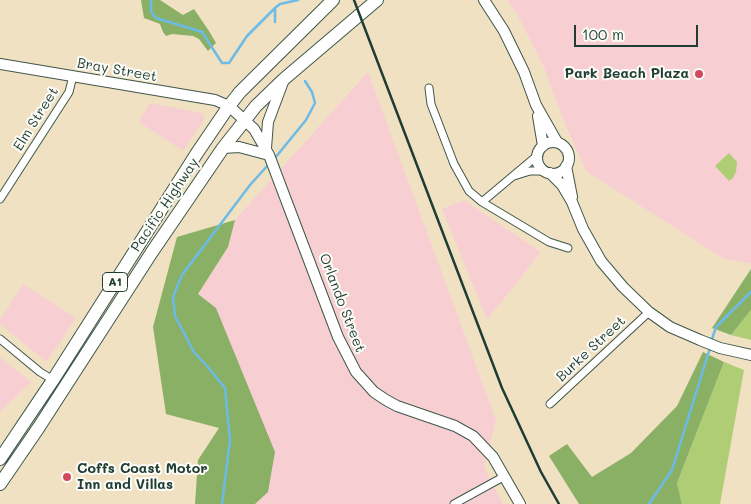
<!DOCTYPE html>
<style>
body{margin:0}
#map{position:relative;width:751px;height:504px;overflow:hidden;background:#f0e1c3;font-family:Mali,sans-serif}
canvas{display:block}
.scale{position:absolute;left:574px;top:25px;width:124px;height:22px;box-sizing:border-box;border:2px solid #1f3d34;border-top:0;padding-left:6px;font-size:15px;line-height:18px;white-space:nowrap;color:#1f3d34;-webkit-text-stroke:4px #fdfcf7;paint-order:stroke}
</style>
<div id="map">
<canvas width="751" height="504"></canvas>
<div class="scale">100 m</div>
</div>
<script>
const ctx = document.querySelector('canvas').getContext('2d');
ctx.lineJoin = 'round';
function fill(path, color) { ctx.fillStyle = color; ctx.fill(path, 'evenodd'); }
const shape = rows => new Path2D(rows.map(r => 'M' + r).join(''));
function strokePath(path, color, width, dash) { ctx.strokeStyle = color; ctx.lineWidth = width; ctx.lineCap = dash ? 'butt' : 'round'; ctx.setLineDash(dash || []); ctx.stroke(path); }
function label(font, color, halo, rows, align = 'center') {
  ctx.font = font + ' Mali,sans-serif'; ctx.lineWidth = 4; ctx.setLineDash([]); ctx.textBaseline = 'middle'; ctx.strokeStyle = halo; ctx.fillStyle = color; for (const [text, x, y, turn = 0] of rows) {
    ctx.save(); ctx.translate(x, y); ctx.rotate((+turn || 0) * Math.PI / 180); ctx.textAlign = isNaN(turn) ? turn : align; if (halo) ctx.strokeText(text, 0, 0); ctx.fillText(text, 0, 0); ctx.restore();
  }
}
fill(shape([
 [507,0,751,0,751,263,724,259,586,171,563,119,543,65,518,16],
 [368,72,496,420,484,467,503,504,255,504,268,492,198,294,228,247,235,220],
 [150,103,202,113,204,116,204,120,183,151,139,122],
 [464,200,541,252,487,320,442,209],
 [23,284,76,318,48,360,45,361,0,324,0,320],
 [0,357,31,382,0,412]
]), '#f7cfd2');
fill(shape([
 [729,153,737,162,736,172,733,178,729,181,715,166],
 [751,310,751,340,731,335],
 [724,362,744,370,720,504,682,504,677,483]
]), '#aecd74');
fill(shape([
 [141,0,160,0,183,15,194,9,209,31,216,43,208,51,199,39,193,36,172,34,166,36,163,32,160,24,144,18],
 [235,220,228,247,198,294,216,308,275,452,268,492,255,504,195,504,198,460,219,428,166,414,153,327,177,237],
 [751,269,751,310,731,335,712,328],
 [703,352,724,362,677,483,682,504,579,504,549,456,567,444,592,477,631,453,677,406]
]), '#8ab066');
strokePath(shape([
 [151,0,151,12,156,18,202,32,222,63,229,63,247,36,275,8],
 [275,22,275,8,280,4,298,0],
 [275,158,306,120,315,103,312,92,305,81],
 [711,342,716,327,751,292],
 [222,504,230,440,225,388,206,365,194,352,175,316,173,297,182,275,250,185,269,164],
 [649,504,672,470,710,348]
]), '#6cbbe6', 2.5);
const street = shape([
 [429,88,431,104,454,164,469,191,482,202,549,242,568,248],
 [514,176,530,171,545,171],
 [0,199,69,92,73,76],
 [482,202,538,155],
 [0,339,40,372,55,381],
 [550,404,649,312],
 [454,504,505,476]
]);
const secondary = shape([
 [484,0,504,31,524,72,536,105,557,142],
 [0,64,215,100,229,106,254,129,269,155,338,337,356,372,374,392,386,400,397,406,455,426,473,436,493,457,520,504],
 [538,116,543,146],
 '537 158a16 16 0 1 1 32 0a16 16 0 1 1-32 0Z',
 [223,148,239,147,269,155],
 [266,148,268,122,283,82],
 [566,166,572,197],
 [550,173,562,185,572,202,583,229,601,261,623,287,649,312,670,327,700,340,720,348,751,355]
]);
const highway = shape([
 [0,459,53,380,197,153,229,106,240,92,333,0],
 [0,484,39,427,152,252,223,148,256,106,284,79,377,0]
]);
strokePath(street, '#3e5649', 9);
strokePath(secondary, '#3e5649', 12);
strokePath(highway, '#3e5649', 14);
strokePath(street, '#fff', 7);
strokePath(secondary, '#fff', 10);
strokePath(highway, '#fff', 12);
strokePath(shape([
 [354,0,502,388,541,472,559,504]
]), '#1f3d34', 2.5);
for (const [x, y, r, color] of [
 [699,74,5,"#d1495b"],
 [67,477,5,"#d1495b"]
]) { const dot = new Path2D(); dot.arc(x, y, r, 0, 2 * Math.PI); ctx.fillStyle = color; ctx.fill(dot); strokePath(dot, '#fdfcf7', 2); }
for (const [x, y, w] of [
 [115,282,25]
]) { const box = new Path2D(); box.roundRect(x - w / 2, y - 9.5, w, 19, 4); ctx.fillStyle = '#fdfcf7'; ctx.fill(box); strokePath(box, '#1f3d34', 1); }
label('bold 12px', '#1f3d34', null, [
 ["A1",115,282]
]);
label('14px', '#1f3d34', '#fdfcf7', [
 ["Bray Street",117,70,10],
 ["Elm Street",36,119,-58],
 ["Pacific Highway",165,205,-56],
 ["Orlando Street",342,303,69],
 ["Burke Street",591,349,-43]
]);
label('bold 14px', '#1f3d34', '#fdfcf7', [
 ["Park Beach Plaza",689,74],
 ["Coffs Coast Motor",77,469,"left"],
 ["Inn and Villas",77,485,"left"]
], 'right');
</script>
